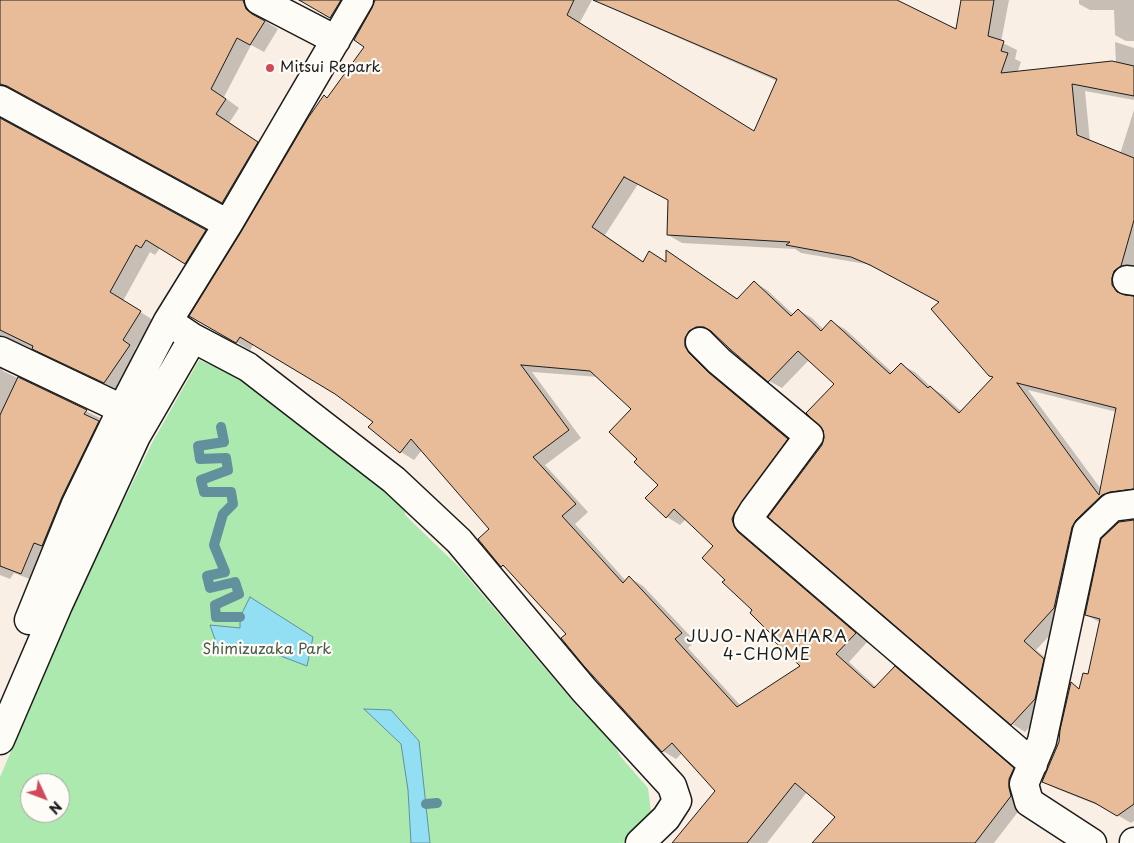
<!DOCTYPE html>
<style>
body{margin:0}
#map{position:relative;width:1134px;height:843px;overflow:hidden;background:#f9efe4;font-family:"Playpen Sans",sans-serif}
canvas{display:block}
.north{position:absolute;left:20px;top:773px;width:50px;height:50px;box-sizing:border-box;background:#fdfcf7;border:1px solid #a3a29f;border-radius:50%;rotate:133deg;font-size:14px;font-weight:700;line-height:20px;text-align:center;color:#1c1c1c}
.north::after{content:'';display:block;margin:auto;width:18px;height:22px;background:#d1495b;clip-path:polygon(50% 0,100% 100%,50% 72%,0 100%)}
</style>
<div id="map">
<canvas width="1134" height="843"></canvas>
<div class="north">N</div>
</div>
<script>
const ctx = document.querySelector('canvas').getContext('2d');
ctx.lineJoin = 'round';
function fill(path, color) { ctx.fillStyle = color; ctx.fill(path, 'evenodd'); }
const shape = rows => new Path2D(rows.map(r => 'M' + r).join(''));
function strokePath(path, color, width, dash) { ctx.strokeStyle = color; ctx.lineWidth = width; ctx.lineCap = dash ? 'butt' : 'round'; ctx.setLineDash(dash || []); ctx.stroke(path); }
function label(font, color, halo, rows, align = 'center') {
  ctx.font = font + ' "Playpen Sans",sans-serif'; ctx.lineWidth = 4.5; ctx.setLineDash([]); ctx.textBaseline = 'middle'; ctx.strokeStyle = halo; ctx.fillStyle = color; for (const [text, x, y, turn = 0] of rows) {
    ctx.save(); ctx.translate(x, y); ctx.rotate((+turn || 0) * Math.PI / 180); ctx.textAlign = isNaN(turn) ? turn : align; if (halo) ctx.strokeText(text, 0, 0); ctx.fillText(text, 0, 0); ctx.restore();
  }
}
fill(shape([
 [199,360,241,378,293,420,304,423,406,507,405,515,459,567,582,712,605,727,621,757,648,788,651,812,623,843,0,843,0,777,79,592,152,443],
 [30,783,60,783,60,813,30,813]
]), '#ace9af');
const water = shape([
 [250,597,313,637,307,666,270,652,219,651,210,625,240,628,240,617,250,597],
 [364,709,391,710,419,741,430,843,411,843,408,790,401,744,364,709]
]);
fill(water, '#92def3');
strokePath(water, '#63909d', 1);
fill(shape([
 [0,0,259,0,257,10,260,18,278,29,264,52,251,45,224,97,239,108,229,123,271,150,236,210,22,93,14,92,5,94,0,100],
 [301,0,359,0,344,25],
 [376,0,894,0,957,31,962,0,1009,0,1001,42,1017,50,1015,59,1021,62,1017,73,1116,63,1115,42,1134,48,1134,100,1085,91,1090,142,1120,154,1134,110,1134,274,1125,286,1127,297,1134,297,1134,497,1089,528,1068,616,1036,650,1057,667,1048,707,1025,732,1012,724,823,446,835,384,809,360,782,388,769,381,716,334,711,334,702,362,723,382,800,447,747,535,751,541,868,641,849,662,876,687,895,668,909,676,1027,777,1024,804,994,843,814,843,837,817,807,792,767,843,674,843,716,791,682,753,676,759,663,751,585,665,568,634,510,570,502,566,491,529,422,450,414,460,401,452,375,422,335,393,254,344,250,350,191,316,328,99,365,47],
 [592,0,777,81,755,132,579,24],
 [638,184,669,200,668,235,682,243,795,249,801,253,866,264,885,272,940,302,990,375,994,378,962,412,943,395,932,388,915,372,901,365,893,373,845,329,832,322,824,330,812,318,798,310,794,315,767,290,754,282,738,299,667,252,667,263,644,262,605,235],
 [532,372,599,377,632,409,639,459,659,485,667,517,680,525,686,519,715,546,727,579,802,667,741,706,688,648,695,641,643,586,630,578,626,581,575,524,588,512,545,465,581,438],
 [1028,390,1117,412,1101,489],
 [1079,0,1134,0,1134,41,1126,41,1115,35,1114,10,1090,10,1079,4],
 [0,117,5,122,219,239,199,271,160,248,155,255,150,252,123,301,153,320,135,349,142,354,118,390,22,344,13,343,0,351],
 [0,367,3,371,86,411,100,418,97,422,112,430,35,581,14,573,10,579,0,575],
 [1134,521,1134,821,1131,823,1107,809,1057,789,1044,782,1061,742,1072,684,1080,689,1089,676,1101,623,1086,615]
]), '#0003');
strokePath(shape([
 [221,427,224,442,198,446,200,459,226,458,228,470,201,480,204,492,231,492,233,504,223,514,214,545,225,572,207,576,210,588,235,582,239,594,215,605,216,617,240,617],
 [426,804,437,803]
]), '#63909d', 10);
const building = shape([
 [0,0,243,0,246,9,252,14,265,21,250,45,237,38,211,89,226,99,216,114,258,142,222,203,7,86,0,84,0,0],
 [299,0,341,0,330,18,299,0],
 [375,0,574,0,567,15,754,131,777,79,593,0,897,0,956,29,961,0,994,0,988,36,1004,41,1001,51,1008,53,1001,73,1112,61,1134,66,1134,96,1072,84,1077,135,1134,158,1134,220,1121,266,1114,271,1112,278,1112,285,1117,292,1125,295,1134,296,1134,489,1110,492,1102,495,1076,520,1072,527,1054,608,1024,641,1044,659,1035,699,1011,725,768,517,822,445,824,438,823,430,806,413,834,384,798,351,768,382,730,349,711,331,704,327,696,327,689,331,685,338,685,346,689,353,708,372,788,439,735,512,732,519,734,526,738,532,856,633,836,654,874,688,895,666,1014,768,1009,779,1009,788,1011,796,975,843,812,843,835,817,795,783,747,843,672,843,715,791,672,743,662,752,584,666,561,638,566,634,503,565,501,567,478,539,489,529,411,439,400,453,368,427,373,422,335,394,240,337,236,343,189,316,241,232,308,118,324,95,327,98,364,47,354,40,372,8,375,0],
 [624,177,668,200,667,235,790,242,786,245,851,257,870,265,939,302,931,309,989,376,993,377,959,413,930,386,928,388,901,363,890,374,831,320,821,331,798,309,791,316,754,281,737,299,666,250,666,262,649,251,643,262,592,227,624,177],
 [521,365,590,371,631,409,609,432,637,459,634,462,658,485,645,498,666,518,674,509,713,546,702,558,725,580,722,582,752,610,750,613,772,635,770,637,800,666,737,707,675,639,682,633,629,576,623,583,562,516,576,504,533,457,569,430,521,365],
 [1017,383,1116,408,1099,495,1081,471,1017,383],
 [0,118,206,230,185,264,146,240,141,248,136,245,110,292,141,311,123,340,130,345,104,383,32,349,33,346,0,330,0,118],
 [18,377,87,410,84,414,99,421,62,497,42,546,34,543,21,574,0,566,0,415,18,377],
 [1134,520,1134,804,1117,816,1095,803,1042,782,1059,742,1060,730,1071,682,1079,689,1083,673,1088,674,1100,619,1085,615,1101,539,1119,522,1134,520]
]);
fill(building, '#e8bc98');
strokePath(building, '#1c1c1c', 1);
const street = shape([
 [259,0,336,40],
 [0,100,228,224],
 [1127,280,1134,281],
 [168,321,193,338,248,367,394,480,459,541,584,690,672,786,677,801,666,818,640,843],
 [700,342,719,361,809,436,754,510,748,520,1033,764],
 [0,351,122,409],
 [29,620,76,504,122,409,168,321,228,224,359,0],
 [0,740,58,605,136,436,193,338],
 [1092,843,1029,802,1024,784,1042,741,1087,531,1112,507,1134,504],
 [1134,843,1134,842]
]);
strokePath(street, '#1c1c1c', 31);
strokePath(street, '#fdfcf7', 28);
for (const [x, y, r, color] of [
 [270,68,5,"#d1495b"]
]) { const dot = new Path2D(); dot.arc(x, y, r, 0, 2 * Math.PI); ctx.fillStyle = color; ctx.fill(dot); strokePath(dot, '#fdfcf7', 2); }
label('15px', '#1c1c1c', '#fdfcf7', [
 ["Mitsui Repark",280,68]
], 'left');
label('15px', '#475a48', '#fdfcf7', [
 ["Shimizuzaka Park",267,650]
]);
ctx.letterSpacing = '1px';
label('16px', '#1c1c1c', '#fdfcf7', [
 ["JUJO-NAKAHARA",767,638],
 ["4-CHOME",767,656]
]);
ctx.letterSpacing = '0px';
</script>
